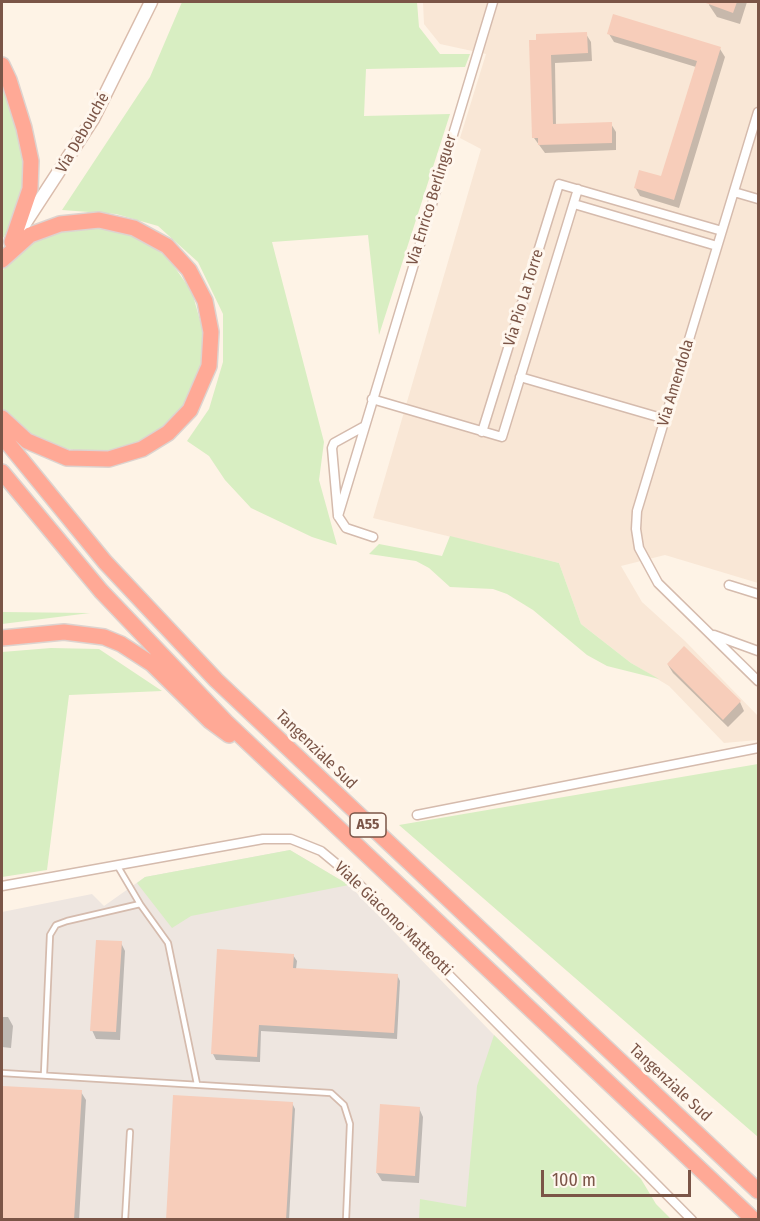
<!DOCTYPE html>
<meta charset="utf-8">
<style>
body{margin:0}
#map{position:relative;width:760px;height:1221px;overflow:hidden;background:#fef3e6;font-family:"Fira Sans Condensed",sans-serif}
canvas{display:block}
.frame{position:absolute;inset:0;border:3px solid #7b5547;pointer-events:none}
.scale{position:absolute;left:541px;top:1170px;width:150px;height:27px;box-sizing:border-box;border:3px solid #7b5547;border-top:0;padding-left:8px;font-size:18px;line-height:21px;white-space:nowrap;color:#7b5547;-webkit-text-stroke:4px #fff7ee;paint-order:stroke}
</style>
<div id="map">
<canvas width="760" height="1221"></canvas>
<div class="frame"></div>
<div class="scale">100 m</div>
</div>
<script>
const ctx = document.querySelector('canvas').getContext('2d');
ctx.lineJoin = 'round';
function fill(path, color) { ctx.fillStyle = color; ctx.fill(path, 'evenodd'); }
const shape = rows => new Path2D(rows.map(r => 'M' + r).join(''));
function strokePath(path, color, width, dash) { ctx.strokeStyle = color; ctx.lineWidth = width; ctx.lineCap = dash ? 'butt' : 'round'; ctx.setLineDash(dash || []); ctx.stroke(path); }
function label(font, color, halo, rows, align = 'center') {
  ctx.font = font + ' "Fira Sans Condensed",sans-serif'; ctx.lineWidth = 6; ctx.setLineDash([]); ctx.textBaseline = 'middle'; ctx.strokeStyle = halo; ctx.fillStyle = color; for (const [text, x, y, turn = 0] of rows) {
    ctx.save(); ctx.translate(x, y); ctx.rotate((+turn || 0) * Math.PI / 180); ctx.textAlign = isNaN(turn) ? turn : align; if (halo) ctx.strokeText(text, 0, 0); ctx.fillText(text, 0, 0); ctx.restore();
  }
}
fill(shape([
 [423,2,758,2,758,583,665,555,621,566,642,602,685,641,758,716,758,740,724,743,669,686,631,663,581,624,559,563,373,518,481,149,460,138,486,54,440,44,424,24]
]), '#f9e7d6');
fill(shape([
 [290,850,349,885,494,1035,641,1179,637,1219,2,1220,2,912,92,894,104,906,145,877]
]), '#eee6e0');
fill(shape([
 [182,2,417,2,419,27,440,54,470,54,465,67,366,69,364,116,450,114,379,335,368,235,272,242,324,442,319,480,337,545,312,537,251,508,225,480,209,456,187,441,209,409,223,362,223,314,198,262,158,226,116,214,62,210,150,77],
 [2,83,22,148,26,181,9,228,2,240],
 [77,228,103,228,126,233,148,243,169,259,192,292,203,331,201,371,182,408,167,424,136,444,94,454,48,445,31,437,2,409,2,271,24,247,51,234],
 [450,536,559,563,581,624,631,663,659,679,607,666,587,655,533,610,507,594,493,589,450,587,429,568,416,561,369,554,379,544,442,556],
 [2,612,90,613,2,624],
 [51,648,99,649,162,691,69,695,47,870,2,877,2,652],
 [758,764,758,1137,399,825],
 [290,850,349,885,191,916,172,928,137,883,145,877],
 [494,1035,641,1179,656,1204,671,1219,419,1219,420,1199,466,1207,477,1086]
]), '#d8eec2');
fill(shape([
 [710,2,747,2,740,24,717,17,709,5],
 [586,34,591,42,592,61,555,63,556,126,611,124,616,132,616,150,545,153,534,138,531,42],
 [609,34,720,49,725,57,679,208,640,196,635,187,662,178,696,67,614,42],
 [668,665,740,702,744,711,728,727,673,673],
 [121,943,125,951,120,1040,96,1039,92,1030],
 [293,955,297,961,296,969,397,975,400,981,397,1039,261,1031,260,1062,216,1060,213,1054],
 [2,1017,8,1017,13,1026,11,1048,2,1047],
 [2,1087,81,1092,86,1100,79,1220,2,1220],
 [292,1103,295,1109,289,1220,167,1220],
 [419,1108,423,1117,419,1183,382,1181,377,1173]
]), '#0003');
fill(shape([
 [703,2,737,2,733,13],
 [613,14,721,47,674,200,634,188,639,170,661,176,697,61,607,34],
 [587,32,588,53,551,55,553,124,612,122,612,143,538,145,538,138,532,138,529,40,536,40,536,34],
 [684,646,741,701,723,720,667,664],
 [96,940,122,941,116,1032,90,1031],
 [217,949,294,954,293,968,398,974,394,1033,259,1025,257,1057,211,1054],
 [2,1086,82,1090,74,1220,2,1220],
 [173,1095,293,1102,286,1220,166,1220],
 [380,1104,420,1107,415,1176,376,1173]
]), '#f7cdba');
const lane = shape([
 [140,904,168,943,197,1084],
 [2,1073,331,1093,344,1105,350,1124,346,1220],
 [44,1074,50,935,56,925,67,921,140,904,117,865],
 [125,1220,130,1132]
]);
const street = shape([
 [758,112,637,511,636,529,639,548,658,583,758,681],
 [734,192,758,199],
 [574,204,717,246],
 [520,377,665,419],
 [372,399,502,437,578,189],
 [363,427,334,443,332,448,338,516,346,528,373,537],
 [482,432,559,184,722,231],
 [338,516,493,2],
 [729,585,758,594],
 [714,635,758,651],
 [417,815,758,748],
 [2,886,263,839,291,839,321,851,350,875,692,1220]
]);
const secondary = shape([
 [18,234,93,119,151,2]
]);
const highway = shape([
 [2,65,9,80,24,128,31,161,30,189,12,242],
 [2,260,30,235,60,224,99,220,134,228,167,246,189,270,205,301,211,332,209,366,190,410,168,433,142,449,109,459,67,458,27,441,2,418],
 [2,436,105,562,216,680,758,1191],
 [2,472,101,591,226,722,754,1220],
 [2,638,64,632,104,637,121,644,152,664,210,721,229,735]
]);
strokePath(lane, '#d5bbad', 8);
strokePath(street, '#d5bbad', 11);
strokePath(secondary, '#dabcac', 15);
strokePath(highway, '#ddd3cf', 18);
strokePath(lane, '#fff', 4.5);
strokePath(street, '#fff', 8);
strokePath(secondary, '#fff', 12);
strokePath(highway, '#ffa996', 15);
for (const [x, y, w] of [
 [368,825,36]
]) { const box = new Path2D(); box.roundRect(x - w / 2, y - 12, w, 24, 4.5); ctx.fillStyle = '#fff7ee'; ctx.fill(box); strokePath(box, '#7b5547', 1.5); }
label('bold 15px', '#7b5547', null, [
 ["A55",368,825]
]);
label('16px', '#7b5547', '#fff7ee', [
 ["Via Debouché",83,133,-60],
 ["Via Enrico Berlinguer",432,200,-73],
 ["Via Pio La Torre",524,298,-73],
 ["Via Amendola",676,383,-73],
 ["Tangenziale Sud",316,750,44],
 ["Viale Giacomo Matteotti",393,919,44],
 ["Tangenziale Sud",670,1083,43]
]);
</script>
